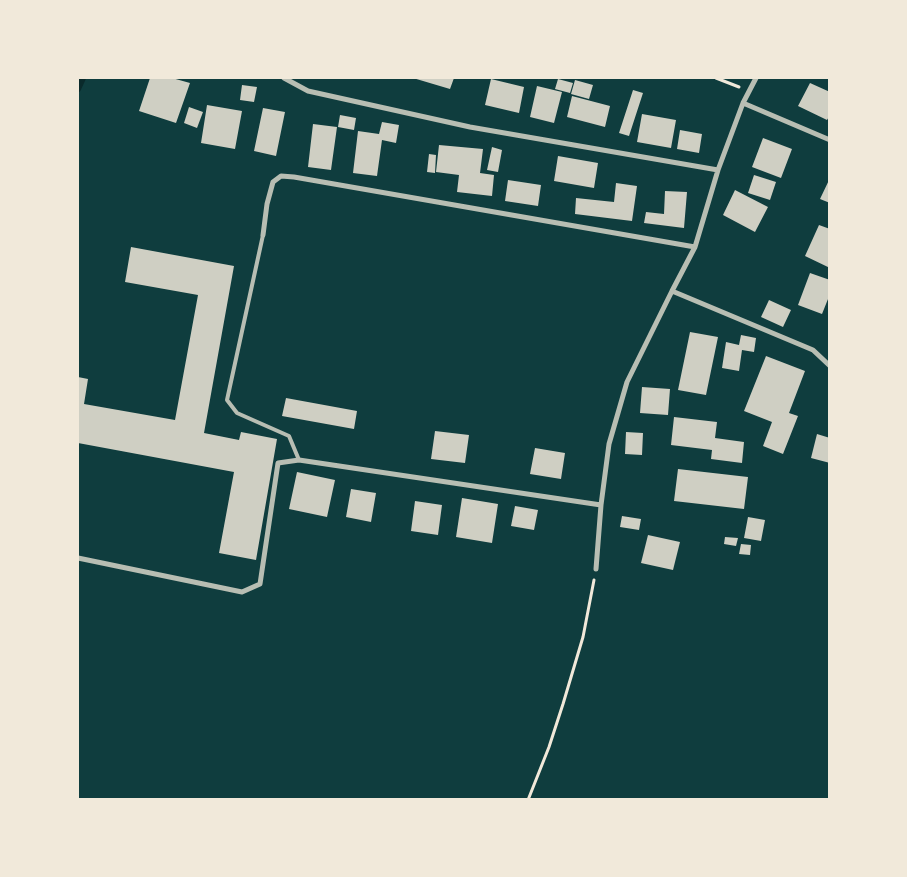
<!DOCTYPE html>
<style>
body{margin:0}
#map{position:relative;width:907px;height:877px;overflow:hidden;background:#0f3d3e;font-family:"Asap Condensed",sans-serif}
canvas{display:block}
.frame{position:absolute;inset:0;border:79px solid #f1e9da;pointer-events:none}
</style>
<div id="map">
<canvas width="907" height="877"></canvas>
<div class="frame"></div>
</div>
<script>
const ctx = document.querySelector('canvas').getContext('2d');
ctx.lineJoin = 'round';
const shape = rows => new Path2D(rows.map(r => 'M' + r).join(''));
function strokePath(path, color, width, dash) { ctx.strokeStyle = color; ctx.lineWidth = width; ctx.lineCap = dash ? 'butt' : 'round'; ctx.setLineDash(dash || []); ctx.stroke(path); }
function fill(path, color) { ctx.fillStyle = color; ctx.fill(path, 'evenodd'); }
strokePath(shape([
 [78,89,83,78]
]), '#0a2a2b', 6);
fill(shape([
 [150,78,172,78,190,83,176,123,139,111],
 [413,78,454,78,450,89],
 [491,79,524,87,519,113,485,105],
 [558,79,573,83,570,93,555,89],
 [575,80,593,85,589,99,571,94],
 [810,83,830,92,830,115,827,120,798,106],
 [242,85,257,87,254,102,240,100],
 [537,86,562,92,554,123,530,117],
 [633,90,643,93,629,136,619,133],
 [572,96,610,106,605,127,567,117],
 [207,105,242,111,235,149,201,143],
 [189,107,203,112,197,128,184,123],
 [263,108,285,112,276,156,254,151],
 [642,114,676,120,671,148,637,142],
 [340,115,356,118,354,130,338,127],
 [382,122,399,125,396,143,382,140,377,176,353,173,358,131,379,134],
 [313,124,337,127,331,170,308,167],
 [680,130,702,134,699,153,677,149],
 [763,138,792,149,781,178,752,167],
 [439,145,483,149,480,173,494,175,492,196,457,192,459,175,436,172],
 [492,147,502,150,498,172,487,170],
 [429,154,436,155,435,173,427,172],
 [558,156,598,163,594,188,554,181],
 [754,175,776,182,770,200,748,193],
 [830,178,830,203,820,199],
 [508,180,541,185,538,206,505,201],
 [616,183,637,186,632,221,575,214,576,198,614,202],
 [735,190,768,207,755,232,723,215],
 [665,191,687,192,684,228,644,223,646,212,664,214],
 [819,225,830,229,830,268,805,256],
 [131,247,234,266,204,433,239,440,241,432,277,439,256,560,219,553,234,472,78,443,78,377,88,379,84,404,175,420,198,295,125,282],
 [810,273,830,280,830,294,822,314,798,305],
 [769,300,791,310,783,327,761,317],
 [690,332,718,337,706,395,678,390],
 [741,335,756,338,754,352,742,350,739,371,722,368,726,342,739,345],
 [766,356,805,371,789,413,798,416,783,454,763,446,772,422,744,411],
 [642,387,670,389,668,415,640,413],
 [286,398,357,411,354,429,282,416],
 [674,417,717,422,715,438,744,442,742,463,711,459,712,450,671,445],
 [435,431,469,435,465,463,431,459],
 [626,432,643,433,642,455,625,454],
 [817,434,830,438,830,463,811,458],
 [535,448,565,453,561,479,530,474],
 [678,469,748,477,744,509,674,501],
 [297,472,335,480,327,517,289,509],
 [351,489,376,493,371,522,346,517],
 [462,498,498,504,492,543,456,537],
 [415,501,442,505,438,535,411,531],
 [515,506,538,510,534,530,511,526],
 [622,516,641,519,639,530,620,527],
 [748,517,765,520,761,541,744,538],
 [648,535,680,542,673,570,641,563],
 [725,537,738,538,736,546,724,544],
 [741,544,751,545,750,555,739,554]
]), '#cfcfc3');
strokePath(shape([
 [716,78,739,87],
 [528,800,549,747,563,704,583,637,594,580]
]), '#f1e9da', 3);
strokePath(shape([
 [263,235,227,400,237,413,289,436,299,460]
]), '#b8beb3', 4);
strokePath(shape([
 [284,78,308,91,470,127,718,170],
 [743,103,830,140],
 [263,235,267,204,273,182,281,176,294,177,695,247],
 [672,291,813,350,830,366],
 [78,558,242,592,260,584,278,463,299,460,601,505],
 [596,569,601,505,609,444,627,382,672,291,695,247,718,170,743,103,756,78]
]), '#b8beb3', 5);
</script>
